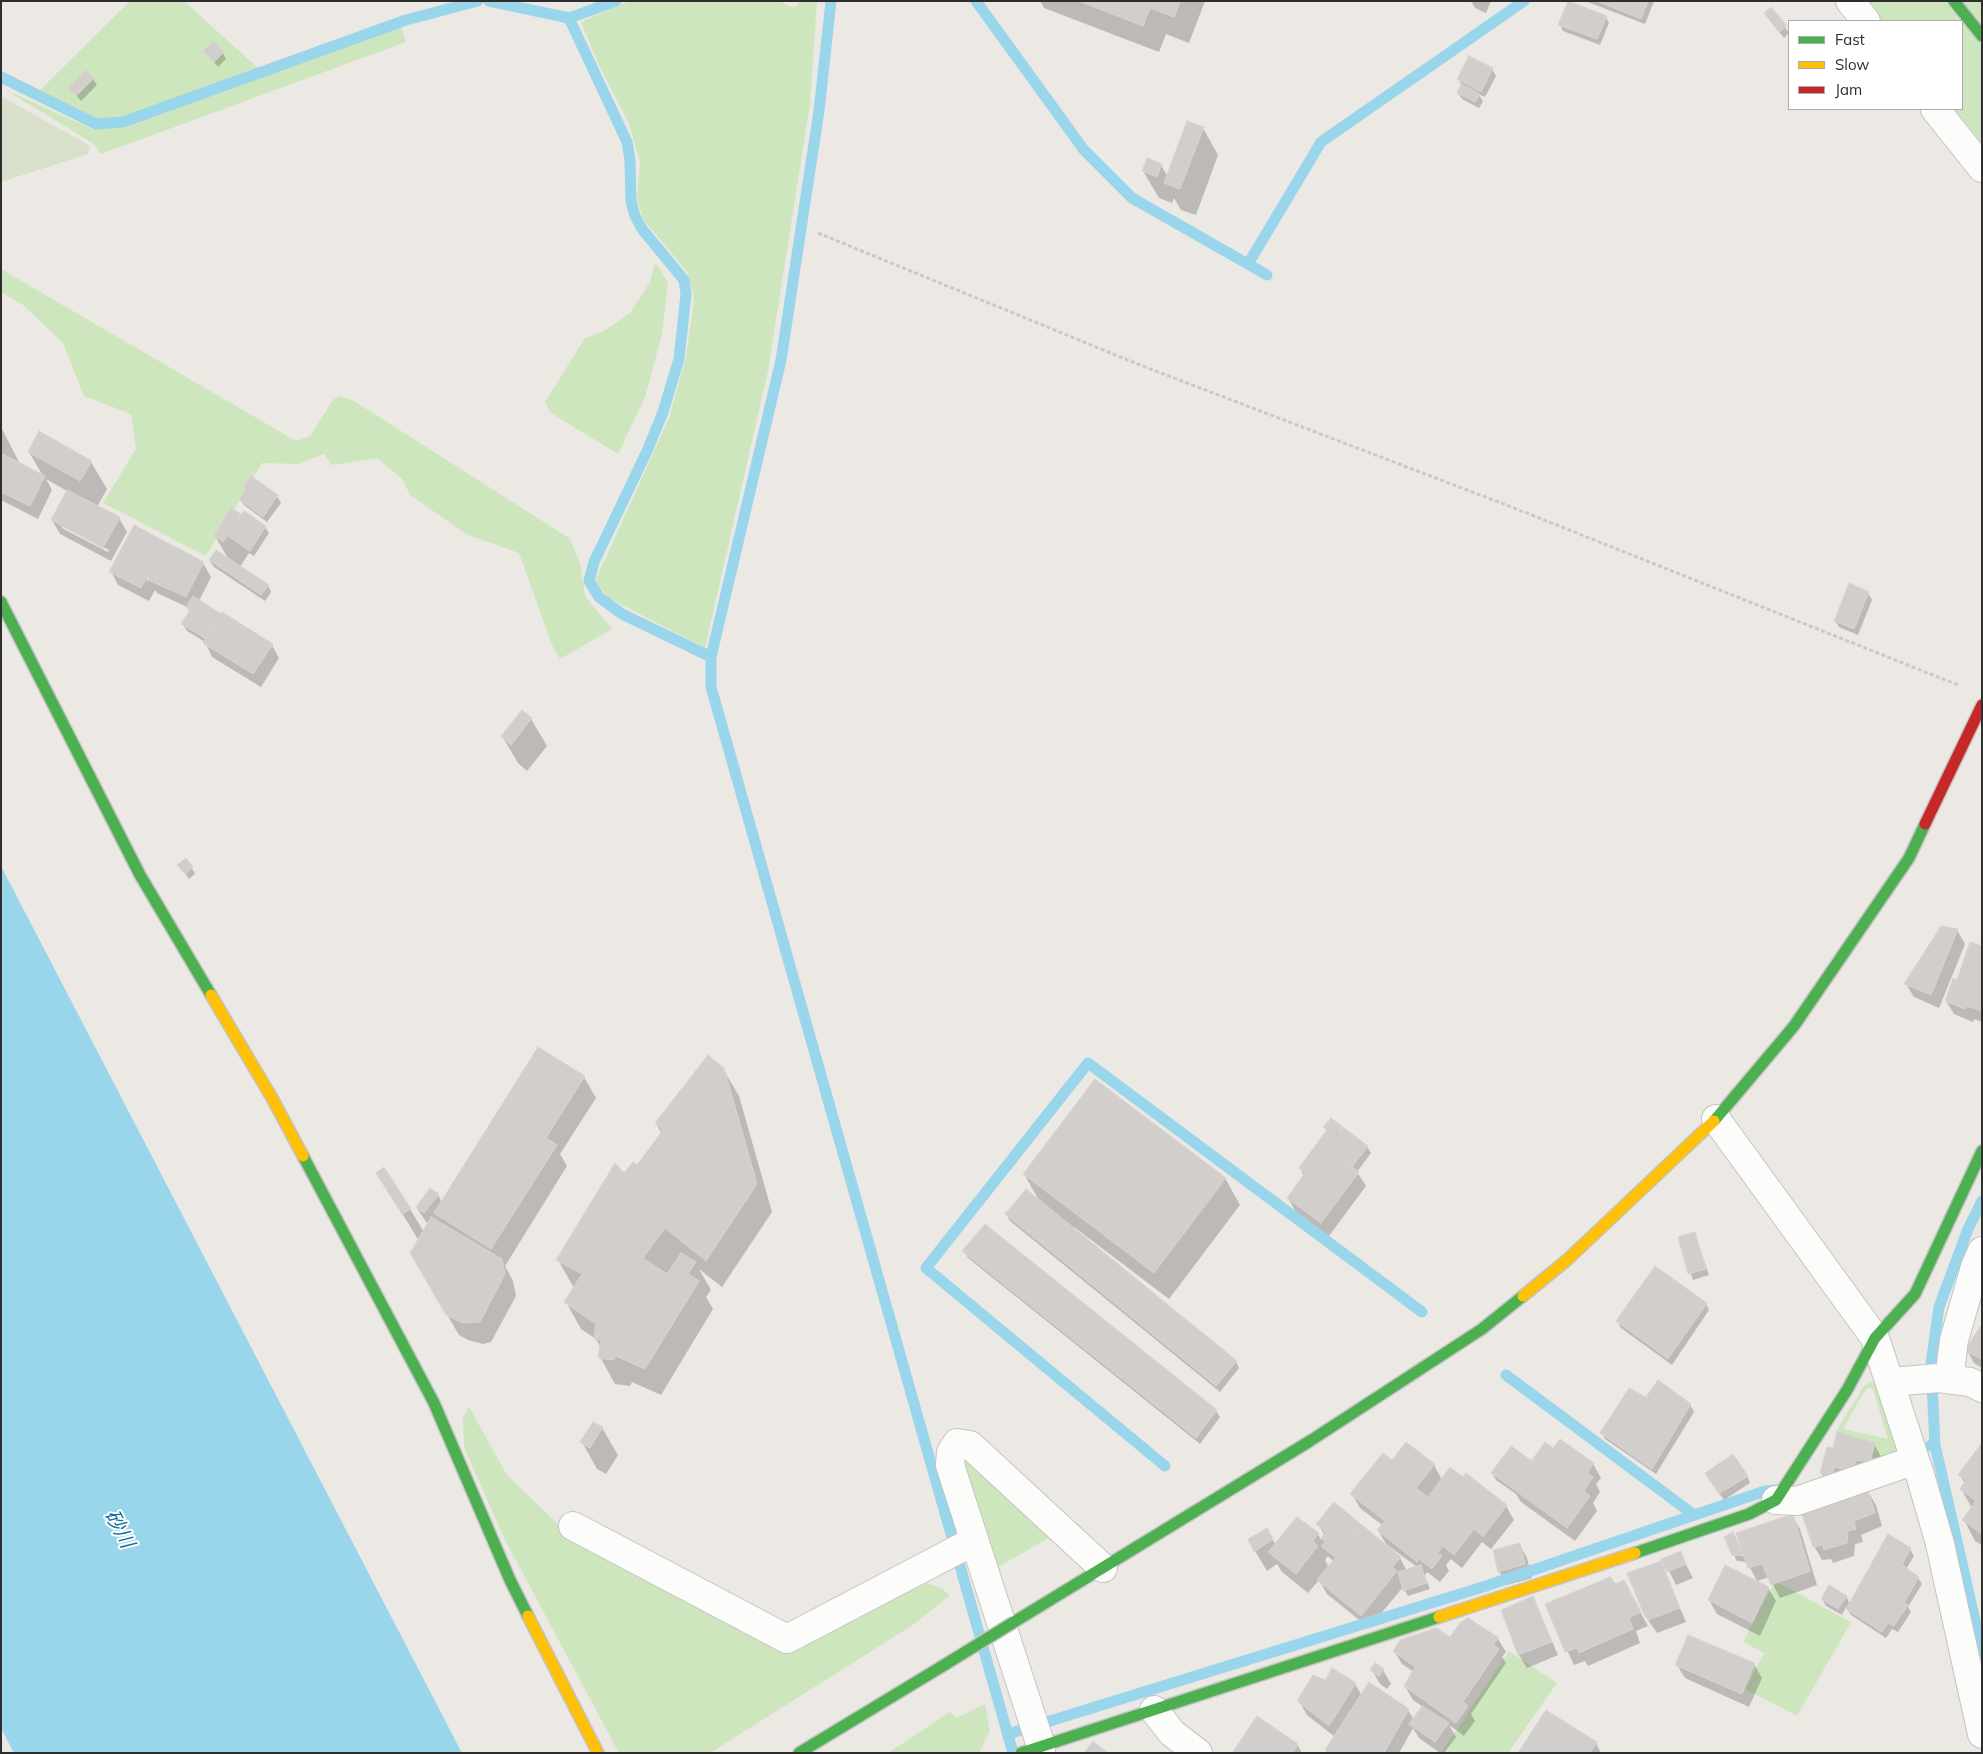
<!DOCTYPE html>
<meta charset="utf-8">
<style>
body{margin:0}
#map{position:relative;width:1983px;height:1754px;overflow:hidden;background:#ece8e4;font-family:Mulish,sans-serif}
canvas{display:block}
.frame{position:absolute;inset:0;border:2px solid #2e2e2e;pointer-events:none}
.legend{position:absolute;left:1788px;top:20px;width:175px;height:90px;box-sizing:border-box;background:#fff;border:1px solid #ababab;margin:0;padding:6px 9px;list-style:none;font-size:15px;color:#2e2e2e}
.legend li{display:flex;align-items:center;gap:10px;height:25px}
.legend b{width:25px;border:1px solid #ababab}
</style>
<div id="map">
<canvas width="1983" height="1754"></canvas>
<div class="frame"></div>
<ul class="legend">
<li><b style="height:6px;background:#4caf50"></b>Fast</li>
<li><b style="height:6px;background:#ffc107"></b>Slow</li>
<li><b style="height:6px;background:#c62828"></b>Jam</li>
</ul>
</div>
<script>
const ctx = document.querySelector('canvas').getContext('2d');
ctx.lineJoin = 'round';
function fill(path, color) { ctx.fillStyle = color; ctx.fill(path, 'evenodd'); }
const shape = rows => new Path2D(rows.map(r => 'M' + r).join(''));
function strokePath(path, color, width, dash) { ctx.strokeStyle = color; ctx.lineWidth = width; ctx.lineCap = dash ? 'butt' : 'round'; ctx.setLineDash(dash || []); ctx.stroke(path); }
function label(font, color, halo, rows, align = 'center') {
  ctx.font = font + ' Mulish,"Noto Sans JP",sans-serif'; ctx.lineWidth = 4; ctx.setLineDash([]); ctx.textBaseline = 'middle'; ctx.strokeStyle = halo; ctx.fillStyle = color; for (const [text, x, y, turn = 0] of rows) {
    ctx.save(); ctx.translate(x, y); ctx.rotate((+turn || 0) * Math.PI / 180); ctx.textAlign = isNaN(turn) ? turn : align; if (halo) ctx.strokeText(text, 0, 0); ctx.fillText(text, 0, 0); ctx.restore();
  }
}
fill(shape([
 [130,1,184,1,259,69,124,118,95,121,38,92],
 [630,1,779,1,794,8,801,1,817,1,810,104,768,371,705,648,609,598,595,582,669,418,686,357,694,299,688,273,643,219,637,199,640,162,629,124,599,65,581,22],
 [1863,1,1982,1,1982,145,1952,109,1962,109,1962,21,1880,21],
 [401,25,406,42,101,154,94,144,4,89,92,129,123,127],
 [655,262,668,282,662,334,645,397,618,454,551,413,545,402,585,338,604,331,630,313,650,282],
 [1,269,296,441,310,436,333,400,340,396,354,401,569,538,580,562,585,596,612,629,560,659,552,645,519,553,468,535,410,495,402,479,377,458,332,465,324,454,299,464,262,463,206,556,103,503,136,449,131,414,84,396,63,343,23,305,1,292],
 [1871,1381,1876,1385,1899,1451,1878,1458,1868,1456,1872,1444,1835,1433,1864,1386],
 [1869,1387,1873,1389,1888,1439,1843,1429,1864,1392],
 [469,1407,507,1475,562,1528,778,1650,921,1581,941,1588,950,1595,916,1623,710,1753,619,1753,504,1538,464,1447,463,1417],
 [965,1457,1049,1538,998,1567,962,1460],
 [1775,1581,1851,1622,1797,1716,1745,1689,1764,1653,1743,1642],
 [1509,1651,1557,1683,1508,1753,1441,1753],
 [985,1704,990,1731,979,1753,888,1753,950,1712,957,1718]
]), '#cee6be');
fill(shape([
 [1,96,90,146,88,154,1,182]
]), '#d8e0cc');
fill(shape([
 [1,866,462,1753,14,1753,1,1728]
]), '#99d6ec');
fill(shape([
 [1040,1,1205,1,1189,43,1166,34,1159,52,1044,8],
 [1471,1,1491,1,1486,13,1475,8],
 [1585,1,1654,1,1645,24],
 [1771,9,1789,33,1784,38,1765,14],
 [1606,17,1609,23,1600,45,1563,31,1560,25],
 [205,51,223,53,226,59,218,67],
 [1492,69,1496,76,1485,97,1478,94,1483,101,1479,108,1462,99,1458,93,1462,85,1458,79],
 [93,79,97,85,81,101,70,88],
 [1203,128,1218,155,1196,215,1181,210,1174,198,1172,203,1159,198,1143,171,1161,165,1168,177],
 [1,427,20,464,43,476,29,452,91,462,107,489,97,507,119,518,127,532,111,561,60,534,52,520,67,491,46,479,52,490,38,519,1,500],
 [62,525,109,550,108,552,62,528],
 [251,478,277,496,281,503,267,522,244,505,240,499,246,490,244,487],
 [240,515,265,527,269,533,254,556,249,553,240,567,268,585,271,592,265,601,214,567,210,561,229,560,215,536],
 [134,527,203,563,211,577,199,601,272,645,279,658,261,687,212,657,205,642,187,631,183,624,190,612,187,607,157,593,155,590,149,601,118,585,111,571],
 [145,571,150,579,148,581,143,572],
 [1868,593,1872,600,1858,635,1839,627,1835,621],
 [531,719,547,746,527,771,518,763,502,736],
 [179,865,192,868,195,874,189,879],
 [1957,930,1965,944,1939,1008,1914,997,1906,984],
 [1982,947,1982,1022,1974,1019,1973,1022,1954,1014,1946,1001],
 [723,1069,739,1096,772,1212,722,1287,699,1269,711,1290,706,1297,713,1309,661,1395,632,1382,630,1386,615,1384,600,1357,601,1348,596,1339,581,1329,566,1302,574,1288,558,1260,625,1175,637,1167,662,1134,656,1124],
 [584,1077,596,1098,560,1154,567,1166,505,1266,513,1281,516,1296,491,1342,483,1344,468,1340,459,1335,411,1253,419,1241,378,1174,410,1209,424,1232,428,1225,417,1208,438,1195,442,1202],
 [1331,1120,1367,1147,1371,1153,1357,1172,1366,1186,1329,1236,1296,1212,1288,1198,1304,1176,1300,1168,1327,1131,1325,1127],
 [1024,1174,1225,1178,1240,1205,1169,1299,1074,1227,1073,1229,1236,1362,1239,1368,1220,1392,1010,1221,1007,1215,1040,1202],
 [1695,1234,1709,1275,1693,1280,1679,1238],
 [964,1251,1216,1411,1220,1417,1200,1444,968,1258],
 [1706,1304,1709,1310,1672,1365,1621,1328,1617,1321],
 [1982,1327,1982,1368,1974,1363,1967,1350],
 [1690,1405,1694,1412,1656,1474,1605,1439,1602,1433],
 [594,1423,602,1428,618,1455,606,1474,597,1469,582,1442],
 [1874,1444,1882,1458,1829,1486,1821,1472,1834,1450],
 [1982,1446,1982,1545,1975,1541,1964,1520,1972,1508,1961,1489,1965,1484,1960,1475],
 [1554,1450,1593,1464,1601,1478,1596,1484,1600,1492,1593,1503,1597,1511,1575,1541,1521,1502,1516,1494,1496,1480,1492,1473,1532,1463],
 [1392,1462,1434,1465,1442,1480,1463,1479,1466,1475,1506,1506,1514,1520,1491,1549,1482,1542,1462,1568,1451,1559,1446,1565,1449,1571,1440,1582,1427,1572,1425,1576,1430,1589,1408,1596,1403,1587,1369,1628,1327,1594,1319,1580,1308,1593,1282,1572,1277,1564,1267,1571,1255,1551,1266,1530,1276,1545,1318,1534,1321,1540,1325,1536,1318,1524,1400,1558,1407,1571,1417,1567,1386,1544,1378,1530,1382,1525,1360,1508,1352,1494],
 [1328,1556,1334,1562,1329,1568,1325,1560],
 [1747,1476,1750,1483,1724,1500,1710,1480],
 [1868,1492,1876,1505,1882,1526,1861,1535,1863,1542,1855,1544,1854,1556,1833,1563,1831,1559,1822,1560,1814,1546],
 [1792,1516,1800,1529,1817,1585,1780,1598,1769,1577,1757,1581,1747,1562,1737,1561,1733,1554,1744,1554],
 [1519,1544,1527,1558,1532,1578,1507,1585,1499,1571],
 [1910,1549,1914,1556,1906,1569,1918,1578,1922,1584,1908,1607,1911,1612,1898,1632,1892,1629,1886,1638,1851,1615,1846,1607,1842,1615,1826,1606,1822,1599,1846,1596,1850,1604],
 [1680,1553,1693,1578,1676,1585,1663,1559],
 [1660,1562,1686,1622,1657,1633,1646,1617,1629,1574],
 [1623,1582,1648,1626,1636,1631,1640,1643,1588,1666,1585,1661,1574,1665,1546,1605],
 [1768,1588,1776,1601,1760,1636,1717,1614,1709,1600],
 [1533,1598,1558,1655,1527,1668,1519,1655,1503,1611],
 [1450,1639,1498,1639,1506,1652,1502,1657,1506,1663,1471,1714,1475,1721,1464,1736,1449,1725,1456,1737,1444,1753,1440,1753,1419,1738,1413,1728,1399,1753,1328,1753,1327,1750,1335,1737,1307,1715,1299,1701,1325,1682,1355,1684,1362,1696,1408,1710,1414,1720,1423,1707,1413,1700,1405,1686,1414,1672,1402,1664,1394,1651],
 [1754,1664,1762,1678,1749,1707,1685,1678,1677,1665],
 [1372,1670,1383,1670,1391,1684,1387,1689,1380,1684],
 [1596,1743,1601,1753,1519,1753],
 [1297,1744,1302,1753,1234,1753]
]), '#0003');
strokePath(shape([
 [489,1,569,18,627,142,630,160,631,201,635,216,642,229,684,280,686,294,679,359,663,412,648,449,594,562,589,581,599,597,622,614,711,657],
 [831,1,819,111,781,360,711,657,711,687,1013,1753],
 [976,1,1084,150,1132,198,1267,275],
 [569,18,616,1],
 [1,77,96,124,123,122,406,20,478,1],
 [1248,264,1321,142,1524,1],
 [1506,1375,1694,1515],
 [1935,1445,1931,1364,1939,1307,1968,1229,1982,1201],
 [1930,1446,1935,1445,1982,1651],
 [1165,1466,926,1268,1088,1063,1422,1312],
 [1008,1734,1486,1586,1765,1491,1778,1490]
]), '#99d6ec', 11);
const building = shape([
 [1079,1,1180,1,1174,17,1150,8,1143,26,1079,1],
 [1568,1,1607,16,1597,39,1558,25,1568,1],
 [1597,1,1648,1,1641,19,1597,1],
 [1771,7,1787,26,1779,32,1764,13,1771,7],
 [213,41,224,52,214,62,203,51,213,41],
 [1469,56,1493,68,1481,92,1457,79,1469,56],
 [86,70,94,78,76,96,68,88,86,70],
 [1461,84,1480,94,1475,102,1457,93,1461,84],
 [1187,121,1204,127,1180,189,1164,183,1187,121],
 [1147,158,1162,164,1157,177,1142,171,1147,158],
 [39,431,92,461,80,481,28,452,39,431],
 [1,453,45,476,30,506,1,492,1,453],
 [251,476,278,495,263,517,239,499,246,489,243,487,251,476],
 [67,490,120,517,103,548,51,520,67,490],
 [231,508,241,514,223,542,214,536,231,508],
 [244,511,266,526,250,551,228,536,244,511],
 [134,525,204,562,186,597,148,580,149,578,147,577,141,588,109,572,134,525],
 [216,550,269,585,261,595,209,560,216,550],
 [1849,583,1869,592,1854,629,1834,621,1849,583],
 [193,596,221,614,206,639,181,624,190,610,186,607,193,596],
 [222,612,273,644,253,674,203,643,222,612],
 [522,710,532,718,511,745,501,736,522,710],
 [186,858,193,867,185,874,177,865,186,858],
 [1941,926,1958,929,1931,995,1904,984,1941,926],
 [1970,942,1982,946,1982,1011,1967,1006,1965,1009,1945,1001,1953,978,1957,980,1970,942],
 [538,1047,585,1076,546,1138,557,1145,491,1249,434,1213,538,1047],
 [708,1055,724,1068,757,1184,706,1261,665,1228,643,1258,667,1274,681,1253,696,1262,688,1274,699,1281,645,1369,616,1356,614,1360,598,1358,601,1340,594,1339,596,1324,564,1302,582,1274,556,1260,615,1163,624,1173,633,1162,637,1165,663,1130,655,1123,708,1055],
 [1095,1079,1226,1178,1154,1273,1023,1174,1095,1079],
 [1331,1118,1343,1127,1335,1136,1323,1127,1331,1118],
 [1343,1127,1368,1146,1352,1167,1318,1142,1326,1131,1336,1138,1343,1127],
 [1318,1142,1359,1172,1321,1223,1287,1198,1305,1173,1299,1168,1318,1142],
 [384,1167,411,1209,402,1214,376,1173,384,1167],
 [430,1188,439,1194,424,1213,416,1207,430,1188],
 [1026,1189,1237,1361,1216,1386,1005,1214,1026,1189],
 [431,1217,502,1259,505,1274,480,1322,463,1323,446,1315,410,1253,431,1217],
 [985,1224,1217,1410,1196,1438,962,1251,985,1224],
 [1695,1232,1706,1269,1688,1274,1678,1237,1695,1232],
 [1655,1266,1707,1303,1668,1359,1616,1321,1655,1266],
 [1982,1324,1982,1360,1965,1350,1982,1324],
 [1658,1380,1691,1404,1652,1469,1600,1433,1629,1388,1646,1397,1658,1380],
 [593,1422,603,1427,590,1448,580,1442,593,1422],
 [1837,1432,1875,1443,1870,1462,1856,1460,1854,1468,1849,1467,1849,1470,1834,1467,1832,1476,1820,1473,1827,1447,1833,1448,1837,1432],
 [1560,1439,1594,1463,1587,1473,1593,1477,1584,1491,1590,1496,1567,1528,1512,1488,1545,1442,1553,1448,1560,1439],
 [1406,1442,1435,1464,1416,1488,1428,1497,1450,1467,1463,1477,1466,1473,1507,1505,1483,1537,1474,1529,1454,1555,1443,1546,1437,1553,1442,1556,1432,1569,1419,1559,1417,1562,1377,1530,1385,1521,1350,1494,1383,1453,1392,1460,1406,1442],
 [1981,1444,1982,1444,1982,1534,1962,1520,1976,1501,1960,1489,1966,1480,1958,1475,1981,1444],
 [1511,1446,1532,1461,1512,1488,1491,1473,1511,1446],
 [1733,1454,1748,1476,1719,1494,1705,1473,1733,1454],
 [1868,1490,1875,1513,1854,1521,1856,1529,1848,1531,1847,1543,1824,1550,1822,1545,1813,1547,1802,1514,1868,1490],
 [1334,1502,1362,1525,1336,1558,1321,1546,1325,1542,1321,1538,1326,1532,1316,1524,1334,1502],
 [1793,1514,1810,1571,1771,1585,1762,1564,1748,1568,1736,1533,1793,1514],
 [1297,1517,1319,1533,1313,1541,1318,1546,1296,1574,1268,1552,1297,1517],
 [1362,1525,1401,1557,1392,1567,1397,1571,1361,1616,1317,1580,1362,1525],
 [1267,1528,1273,1539,1254,1552,1248,1539,1267,1528],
 [1733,1532,1744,1556,1732,1555,1724,1537,1733,1532],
 [1888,1534,1911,1548,1902,1565,1919,1577,1904,1603,1908,1605,1894,1626,1888,1623,1882,1632,1846,1609,1888,1534],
 [1520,1543,1525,1564,1498,1572,1493,1550,1520,1543],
 [1681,1551,1686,1564,1667,1572,1661,1559,1681,1551],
 [1661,1561,1680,1608,1648,1620,1646,1616,1645,1617,1627,1573,1661,1561],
 [1421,1565,1427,1583,1403,1591,1398,1572,1421,1565],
 [1725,1565,1769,1587,1752,1623,1708,1600,1725,1565],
 [1610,1577,1616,1584,1624,1580,1641,1612,1629,1618,1633,1629,1579,1653,1577,1648,1565,1652,1545,1604,1610,1577],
 [1829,1585,1847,1596,1838,1609,1821,1599,1829,1585],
 [1533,1596,1552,1642,1518,1655,1501,1610,1533,1596],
 [1468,1618,1499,1638,1493,1645,1499,1649,1463,1702,1468,1706,1456,1723,1404,1686,1415,1667,1393,1651,1400,1640,1436,1628,1450,1637,1460,1623,1468,1618],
 [1688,1635,1755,1663,1742,1694,1675,1665,1688,1635],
 [1375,1663,1384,1669,1379,1676,1370,1670,1375,1663],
 [1332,1668,1356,1683,1329,1726,1297,1701,1313,1675,1325,1680,1332,1668],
 [1369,1682,1409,1709,1384,1753,1329,1753,1325,1750,1369,1682],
 [1422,1706,1449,1723,1435,1742,1409,1724,1422,1706],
 [1546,1710,1597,1742,1590,1753,1518,1753,1546,1710],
 [1257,1716,1298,1744,1293,1753,1232,1753,1257,1716],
 [1093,1741,1108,1753,1084,1753,1093,1741]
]);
fill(building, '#d1cecb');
strokePath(building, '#d7d4d0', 1);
const street = shape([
 [1850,1,1866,21],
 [1935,109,1982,168],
 [1716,1119,1875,1338,1921,1478,1940,1544,1982,1734],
 [1949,1379,1954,1340,1975,1267,1982,1251],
 [1890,1382,1939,1378,1970,1382,1982,1388],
 [1776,1500,1797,1501,1915,1460],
 [573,1526,787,1639,974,1541],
 [1154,1710,1172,1733,1198,1753],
 [1041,1753,1041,1746,950,1465,951,1452,957,1443,970,1445,1103,1568]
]);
const fast = shape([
 [1954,1,1982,36],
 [1,602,140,875,211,995],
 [1714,1121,1794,1026,1909,858,1925,824],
 [303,1156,434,1403,510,1580,528,1616],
 [1635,1553,1749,1514,1776,1500,1847,1390,1875,1338,1915,1294,1982,1151],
 [1014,1622,1310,1441,1482,1329,1523,1296],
 [799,1753,941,1667],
 [1021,1753,1439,1617]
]);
const slow = shape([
 [211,995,272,1098,303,1156],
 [1523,1296,1567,1260,1714,1121],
 [528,1616,598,1753],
 [1439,1617,1635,1553]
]);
const jam = shape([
 [1925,824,1982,705]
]);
strokePath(street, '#c5c4c5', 30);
strokePath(fast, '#c5c4c5', 14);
strokePath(slow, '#c5c4c5', 14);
strokePath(jam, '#c5c4c5', 14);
strokePath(shape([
 [818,233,1140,365,1509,506,1958,685]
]), '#c9c9c8', 3, [4, 2.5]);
strokePath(street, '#fcfcfb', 28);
strokePath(fast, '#4caf50', 11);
strokePath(slow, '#ffc107', 11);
strokePath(jam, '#c62828', 11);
const fastBridge = shape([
 [941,1667,1014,1622]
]);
strokePath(fastBridge, '#c5c4c5', 14, []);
strokePath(fastBridge, '#4caf50', 11);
label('italic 20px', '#0d6fa3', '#fff', [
 ["砂川",119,1529,62]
]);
</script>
